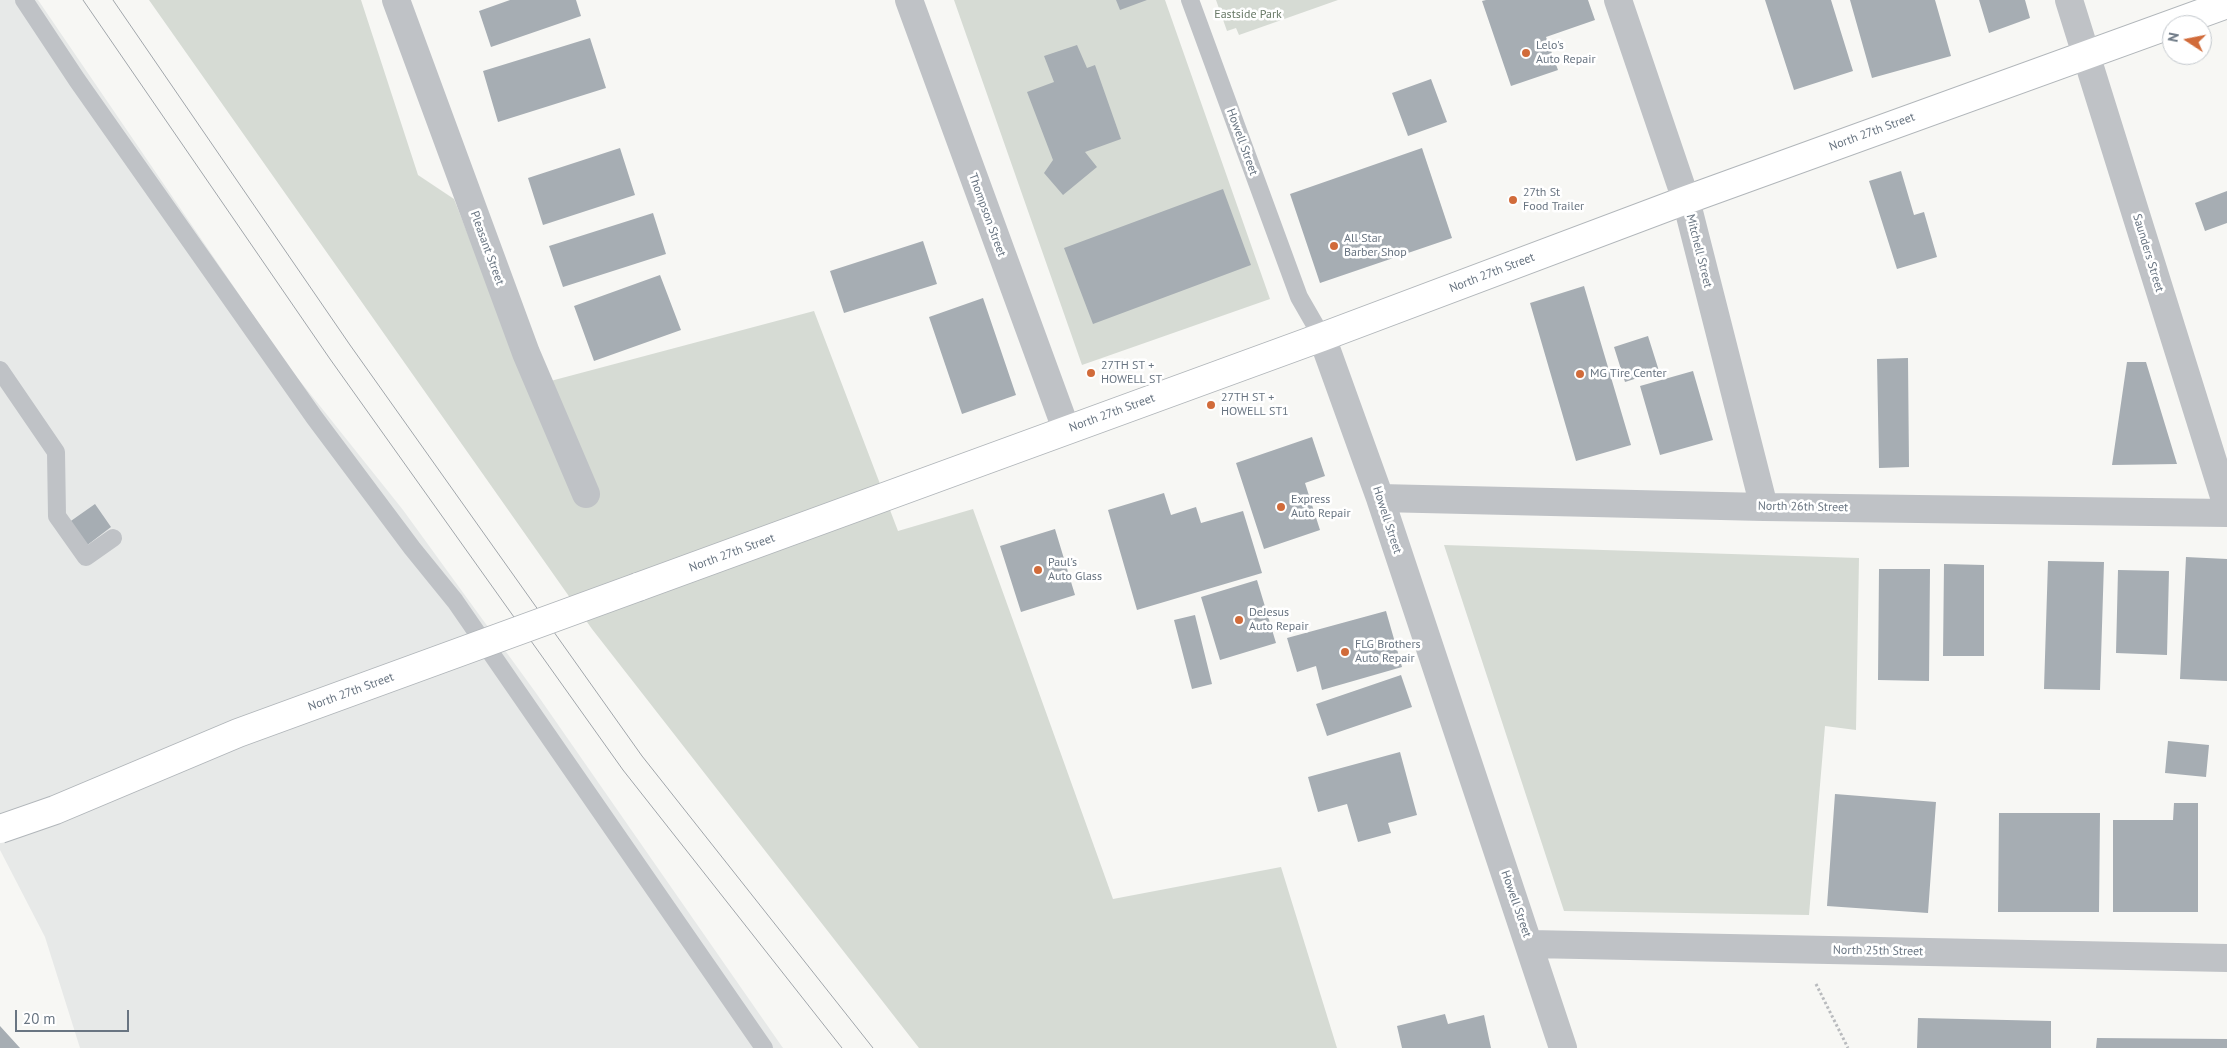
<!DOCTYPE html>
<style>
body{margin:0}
#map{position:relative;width:2227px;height:1048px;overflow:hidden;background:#f7f7f4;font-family:"PT Sans",sans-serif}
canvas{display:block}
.north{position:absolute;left:2162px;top:15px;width:50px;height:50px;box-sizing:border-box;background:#fff;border:1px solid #c3c8cd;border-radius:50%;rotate:281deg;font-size:14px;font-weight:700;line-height:20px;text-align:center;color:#697582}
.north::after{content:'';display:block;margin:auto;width:18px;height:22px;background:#d16b3a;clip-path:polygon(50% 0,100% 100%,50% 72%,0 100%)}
.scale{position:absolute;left:15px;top:1010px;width:114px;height:22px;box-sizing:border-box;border:2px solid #697582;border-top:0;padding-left:6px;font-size:15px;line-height:18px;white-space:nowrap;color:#697582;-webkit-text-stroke:4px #fff;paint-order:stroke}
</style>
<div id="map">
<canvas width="2227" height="1048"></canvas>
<div class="north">N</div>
<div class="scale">20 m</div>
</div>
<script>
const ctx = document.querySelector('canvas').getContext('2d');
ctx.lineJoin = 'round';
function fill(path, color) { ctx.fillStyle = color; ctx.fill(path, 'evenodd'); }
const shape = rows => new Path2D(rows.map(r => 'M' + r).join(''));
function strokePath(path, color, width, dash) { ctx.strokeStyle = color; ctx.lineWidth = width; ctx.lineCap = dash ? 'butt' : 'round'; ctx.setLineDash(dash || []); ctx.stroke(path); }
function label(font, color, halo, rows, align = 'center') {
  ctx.font = font + ' "PT Sans",sans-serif'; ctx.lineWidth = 5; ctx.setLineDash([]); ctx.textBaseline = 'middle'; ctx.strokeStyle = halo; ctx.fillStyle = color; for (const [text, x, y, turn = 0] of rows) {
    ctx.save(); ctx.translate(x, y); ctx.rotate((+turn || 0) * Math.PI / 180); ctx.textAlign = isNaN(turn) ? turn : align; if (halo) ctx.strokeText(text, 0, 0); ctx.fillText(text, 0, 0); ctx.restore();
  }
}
fill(shape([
 [0,0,38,0,288,366,403,510,536,693,783,1048,80,1048,45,937,0,850]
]), '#e7e9e8');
fill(shape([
 [149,0,361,0,418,175,454,199,528,387,814,311,898,531,973,509,1113,899,1281,867,1337,1048,919,1048,592,629],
 [954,0,1165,0,1270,299,1082,365],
 [1216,0,1338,0,1239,35,1236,28,1227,31],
 [1444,545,1859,558,1856,730,1825,726,1809,915,1564,911]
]), '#d6dbd4');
fill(shape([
 [510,0,576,0,581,16,491,47,479,11],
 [1116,0,1147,0,1120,10],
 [1486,0,1588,0,1595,20,1546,37,1558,70,1511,86,1482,1],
 [1765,0,1831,0,1853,71,1794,90],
 [1850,0,1935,0,1951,56,1872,78],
 [1979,0,2025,0,2030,18,1989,33],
 [590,38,606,88,498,122,483,71],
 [1077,45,1087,68,1095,65,1121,139,1085,152,1097,167,1063,195,1044,173,1053,160,1027,92,1054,82,1044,56],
 [1431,79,1447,122,1408,136,1392,93],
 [620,148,635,195,543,225,528,178],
 [1422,148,1452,238,1320,283,1290,194],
 [1901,171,1914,215,1924,212,1937,257,1897,269,1869,181],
 [1223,189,1251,265,1093,324,1064,248],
 [2227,191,2227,223,2205,231,2195,203],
 [653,213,666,254,563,287,549,246],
 [923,241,937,284,844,313,830,271],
 [660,275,681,330,594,361,574,306],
 [1584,286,1631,445,1576,461,1530,303],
 [983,298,1016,395,962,414,929,317],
 [1648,336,1659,371,1625,382,1614,347],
 [1908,358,1909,467,1879,468,1877,359],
 [2127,362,2146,362,2177,464,2112,465],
 [1693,371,1713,440,1660,455,1640,386],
 [1312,437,1325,476,1305,483,1320,530,1264,549,1236,463],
 [1164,493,1171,515,1196,507,1201,523,1243,511,1262,573,1137,610,1108,510],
 [95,504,111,527,86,546,68,523],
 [1055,529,1075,595,1021,612,1000,546],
 [2186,557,2227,559,2227,681,2180,679],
 [2048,561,2104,562,2100,690,2044,689],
 [1944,564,1984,565,1984,656,1943,656],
 [1879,569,1930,569,1929,681,1878,680],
 [2118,570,2169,571,2167,655,2116,653],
 [1257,580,1276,643,1220,660,1201,597],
 [1386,611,1402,667,1322,690,1316,666,1297,672,1287,638],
 [1195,615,1212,684,1192,689,1174,620],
 [1401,675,1412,707,1327,736,1316,704],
 [2168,741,2209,745,2206,777,2165,773],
 [1400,752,1417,815,1388,823,1391,833,1358,842,1347,804,1318,812,1308,777],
 [1835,794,1936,802,1928,913,1827,906],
 [2174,803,2198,803,2198,912,2113,912,2113,820,2173,820],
 [1999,813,2100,813,2099,912,1998,912],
 [1445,1014,1448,1024,1484,1015,1491,1048,1402,1048,1397,1026],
 [1918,1018,2051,1021,2051,1048,1917,1048],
 [0,1026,20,1048,0,1048],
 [2097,1038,2227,1039,2227,1048,2096,1048]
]), '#a6adb3');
const secondary = shape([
 [638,587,1322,337,1686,200,2227,4]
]);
strokePath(secondary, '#b1b6ba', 30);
strokePath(shape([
 [1816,984,1848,1048]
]), '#b9bbbe', 3, [2.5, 2.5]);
strokePath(shape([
 [24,0,77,80,314,417,412,548,455,601,764,1048],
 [1190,0,1299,297,1322,337],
 [0,370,56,452,57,516,86,557,113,538]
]), '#bfc2c6', 18);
strokePath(shape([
 [396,0,526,353,586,494],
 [909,0,1066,429],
 [1618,0,1686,200,1764,507],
 [2069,0,2227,506],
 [1322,337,1380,498,1563,1048],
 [1380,498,1764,507,2227,513],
 [1530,944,2227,958]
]), '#bfc2c6', 28);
strokePath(secondary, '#fff', 28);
strokePath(shape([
 [83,0,330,359,623,770,842,1048],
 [113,0,350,345,642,756,873,1048]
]), '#a1a6ab', 1);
const secondaryBridge = shape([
 [0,829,55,810,238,733,638,587]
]);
strokePath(secondaryBridge, '#b1b6ba', 30, []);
strokePath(secondaryBridge, '#fff', 28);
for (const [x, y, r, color] of [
 [1526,53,5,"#d16b3a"],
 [1513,200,5,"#d16b3a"],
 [1334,246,5,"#d16b3a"],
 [1091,373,5,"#d16b3a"],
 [1580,374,5,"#d16b3a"],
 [1211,405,5,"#d16b3a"],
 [1281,507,5,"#d16b3a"],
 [1038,570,5,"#d16b3a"],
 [1239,620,5,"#d16b3a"],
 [1345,652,5,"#d16b3a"]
]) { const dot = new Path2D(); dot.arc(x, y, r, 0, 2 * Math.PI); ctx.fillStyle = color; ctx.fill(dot); strokePath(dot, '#fff', 2); }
label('12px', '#697a67', '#fff', [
 ["Eastside Park",1248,15]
]);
label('12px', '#697582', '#fff', [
 ["Lelo's",1536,46],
 ["Auto Repair",1536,60],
 ["27th St",1523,193],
 ["Food Trailer",1523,207],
 ["All Star",1344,239],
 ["Barber Shop",1344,253],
 ["27TH ST +",1101,366],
 ["HOWELL ST",1101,380],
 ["MG Tire Center",1590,374],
 ["27TH ST +",1221,398],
 ["HOWELL ST1",1221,412],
 ["Express",1291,500],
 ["Auto Repair",1291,514],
 ["Paul's",1048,563],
 ["Auto Glass",1048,577],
 ["DeJesus",1249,613],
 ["Auto Repair",1249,627],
 ["FLG Brothers",1355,645],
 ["Auto Repair",1355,659]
], 'left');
label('12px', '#697582', '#fff', [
 ["North 27th Street",1872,132,-20],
 ["Howell Street",1242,142,70],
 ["Thompson Street",987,215,70],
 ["Pleasant Street",487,248,70],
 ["Mitchell Street",1699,251,76],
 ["Saunders Street",2148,253,73],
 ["North 27th Street",1492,273,-21],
 ["North 27th Street",1112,413,-20],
 ["North 26th Street",1803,507,1],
 ["Howell Street",1387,520,72],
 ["North 27th Street",732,553,-20],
 ["North 27th Street",351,692,-20],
 ["Howell Street",1516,904,71],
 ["North 25th Street",1878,951,1]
]);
</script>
